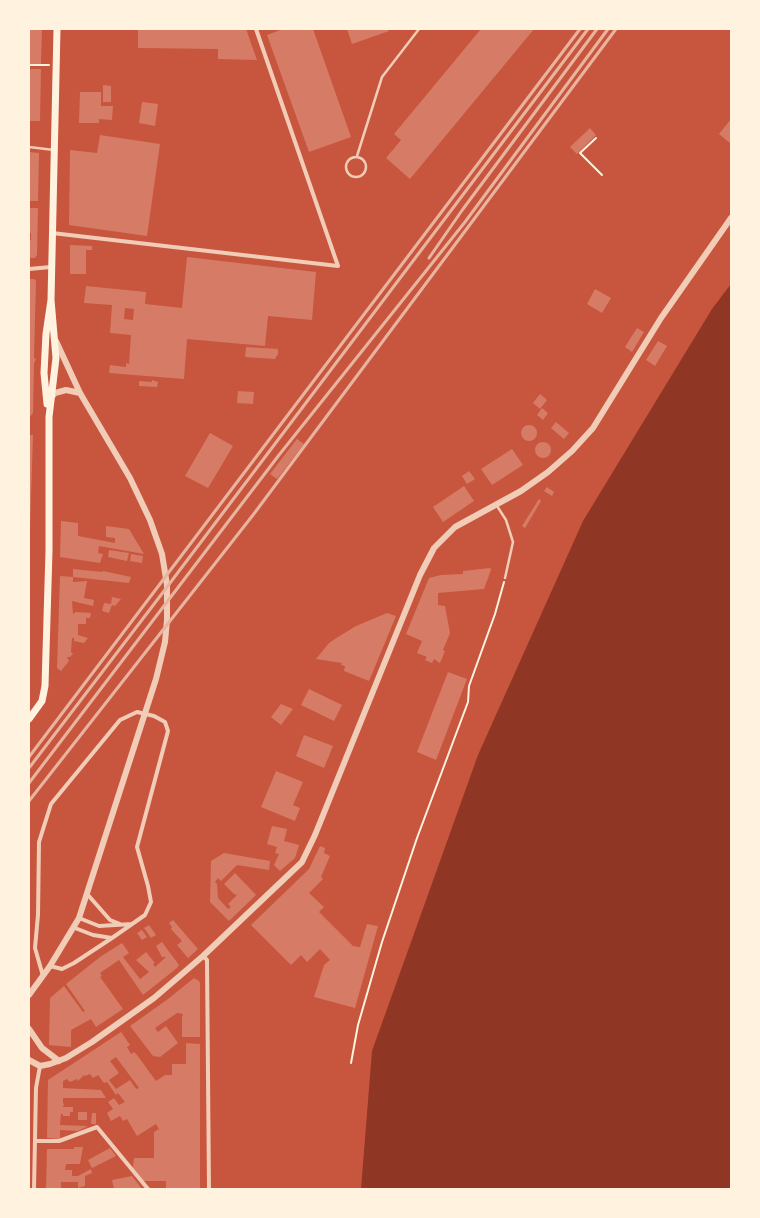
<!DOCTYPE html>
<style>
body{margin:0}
#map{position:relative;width:760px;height:1218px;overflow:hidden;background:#c8553d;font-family:"Varela Round",sans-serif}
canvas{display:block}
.frame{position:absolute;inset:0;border:30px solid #fff3e0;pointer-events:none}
</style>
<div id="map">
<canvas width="760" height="1218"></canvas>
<div class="frame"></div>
</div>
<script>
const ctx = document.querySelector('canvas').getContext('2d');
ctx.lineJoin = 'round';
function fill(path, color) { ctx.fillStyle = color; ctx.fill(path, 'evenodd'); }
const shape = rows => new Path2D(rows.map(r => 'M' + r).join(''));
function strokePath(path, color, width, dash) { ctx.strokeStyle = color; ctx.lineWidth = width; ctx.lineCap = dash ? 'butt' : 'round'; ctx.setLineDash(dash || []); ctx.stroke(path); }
fill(shape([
 [731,284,731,1189,361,1189,372,1051,478,755,583,521,712,309]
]), '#8f3625');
fill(shape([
 [29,29,42,29,41,64,29,64],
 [138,29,246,29,257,60,218,59,218,49,138,48],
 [283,29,313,29,351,137,309,152,267,35],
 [347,29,388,29,389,31,352,44],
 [481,29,534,29,410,179,386,158,401,140,394,134],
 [29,69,41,69,40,121,29,121],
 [103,85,111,86,111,102,103,102],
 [80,92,101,92,101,106,113,106,112,120,99,119,99,123,79,123],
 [142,102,158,104,155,126,139,123],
 [731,119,731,144,719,134],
 [590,128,596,135,577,154,570,147],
 [100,135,160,144,147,236,69,225,70,150,97,153],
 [29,152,39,153,38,201,29,201],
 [29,208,38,208,37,255,35,258,29,258,29,240,31,240,31,233,29,233],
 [70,245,92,246,92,250,86,250,86,274,70,274],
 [187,257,316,272,312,320,268,316,265,346,187,339,184,379,109,373,110,365,126,367,126,363,129,364,131,335,110,333,112,305,84,303,86,286,146,292,145,304,182,308],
 [125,308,134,309,133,320,124,319],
 [29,279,34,279,36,281,34,358,36,359,34,363,33,413,29,418],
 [595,289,611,298,602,313,587,304],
 [637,328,644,332,632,352,625,347],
 [658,341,667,346,655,366,646,360],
 [246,347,278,349,278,354,275,359,245,357],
 [152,380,158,382,157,387,139,386,139,381,152,382],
 [238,391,254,392,253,404,237,403],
 [540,394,547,400,540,409,533,403],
 [542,408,548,413,543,420,537,415],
 [556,422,569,433,564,439,551,428],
 '521 433a8 8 0 1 1 16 0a8 8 0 1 1-16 0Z',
 [210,433,233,446,208,488,185,476],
 [29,435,33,435,30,529,29,529],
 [297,439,304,444,277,479,270,474],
 '535 450a8 8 0 1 1 16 0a8 8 0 1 1-16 0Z',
 [512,449,523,465,492,485,481,469],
 [469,471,475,479,467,484,462,476],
 [464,486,474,501,443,522,433,507],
 [547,487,554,492,552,496,544,491],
 [539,499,541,501,525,528,522,526],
 [61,521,78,523,78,536,115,543,115,538,106,537,106,526,129,529,144,554,99,546,98,553,103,554,100,563,60,557],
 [109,550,129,553,127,561,108,557],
 [131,554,143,556,142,563,130,561],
 [490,568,491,570,484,589,438,593,438,605,445,606,450,633,443,650,438,648,445,651,440,663,434,659,432,663,425,660,427,657,417,653,422,641,406,634,429,578,441,575,463,574,463,571],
 [73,569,102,572,103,571,131,577,129,583,73,577],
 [60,576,73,577,73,582,87,581,84,598,94,600,93,606,72,601,73,614,76,612,91,613,90,618,86,618,86,624,78,624,78,635,88,638,84,643,74,641,74,638,72,638,71,652,73,654,70,657,67,657,69,661,61,671,57,668],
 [112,597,121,599,115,606,112,605,109,613,102,611,104,603,111,604],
 [387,613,396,616,369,681,344,671,345,666,341,665,342,663,316,659,329,643,338,637,356,626],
 [448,672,467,679,436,760,417,752],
 [309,689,342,705,334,721,301,705],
 [281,704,293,709,281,725,271,717],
 [304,735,333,746,324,768,296,756],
 [276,771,303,782,293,805,300,808,295,821,261,807],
 [272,826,287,829,284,841,299,845,295,858,280,871,274,865,279,854,275,853,277,847,267,844],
 [320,846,325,848,324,853,330,856,321,877,323,879,309,893,324,907,319,912,353,946,360,947,367,924,378,926,355,1008,314,997,324,965,330,960,320,949,307,962,301,955,291,965,251,925,309,869],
 [224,853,270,861,269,870,237,865,221,881,218,878,215,882,217,884,218,898,228,909,231,907,228,904,237,895,234,894,224,884,235,873,256,895,229,921,210,902,211,861],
 [173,920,198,949,188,958,177,945,182,941,171,929,172,927,169,923],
 [149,925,156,935,151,938,144,928],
 [142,930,147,937,142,940,137,933],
 [162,942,179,965,177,968,143,995,119,960,100,973,102,976,100,977,123,1009,96,1027,91,1019,71,1030,71,1047,49,1045,50,998,64,986,83,1012,85,1011,66,984,100,957,122,943,129,953,123,957,140,979,149,972,136,960,146,952,155,963,153,964,155,967,166,957,162,957,156,946],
 [194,978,199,981,200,983,200,1037,182,1037,182,1017,183,1014,177,1013,155,1028,158,1032,166,1026,178,1043,160,1057,153,1056,130,1026,168,999],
 [121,1032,130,1045,127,1047,131,1054,134,1052,137,1055,156,1081,165,1075,172,1075,172,1064,186,1064,186,1043,200,1044,200,1189,166,1189,166,1181,143,1181,133,1168,134,1158,154,1158,154,1132,159,1129,156,1124,137,1136,127,1119,123,1121,120,1116,111,1121,107,1113,113,1109,108,1102,114,1098,119,1105,125,1102,118,1093,116,1095,107,1082,104,1083,98,1075,93,1078,90,1074,85,1076,84,1075,78,1081,77,1079,70,1082,67,1079,63,1081,63,1088,101,1090,106,1098,63,1098,63,1103,64,1104,63,1107,73,1107,73,1112,70,1112,70,1116,63,1116,63,1114,61,1114,60,1125,88,1126,78,1131,60,1130,60,1139,47,1138,48,1080],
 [116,1057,139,1088,136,1089,130,1080,116,1089,109,1080,119,1073,110,1061],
 [78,1112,87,1112,87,1120,78,1120],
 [92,1113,96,1113,96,1124,91,1124],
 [74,1147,83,1147,80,1164,66,1164,65,1170,72,1170,72,1176,78,1176,91,1169,92,1173,85,1176,85,1186,78,1188,78,1182,61,1182,61,1189,46,1189,47,1149,74,1149],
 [110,1148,116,1156,92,1168,88,1160],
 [132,1176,142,1189,114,1189,112,1180]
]), '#d67c66');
strokePath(shape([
 [29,65,49,65],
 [596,138,580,153,602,175],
 [351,1063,358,1025,382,942,417,838,468,702,469,686,495,614,504,582]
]), '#fff3e0', 2);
strokePath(shape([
 [29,147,54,150],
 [357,156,382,77,419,29],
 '346 167a10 10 0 1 1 20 0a10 10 0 1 1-20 0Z',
 [497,506,506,520,513,542,505,578]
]), '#f1ccb7', 2.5);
strokePath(shape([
 [52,233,338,266,256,29],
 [29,269,51,267],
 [88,895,110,920,120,924],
 [79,918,99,926,132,924],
 [203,956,207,960,209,1189],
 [50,966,62,969,74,963,112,938],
 [43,976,35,948,38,915,39,842,51,804,120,720,137,712,154,716,165,722,168,731,137,847,148,886,151,902,145,915,112,938,93,935,75,928],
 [35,1141,59,1141,97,1127,148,1189],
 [34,1189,36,1088,40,1066]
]), '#f1ccb7', 4);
strokePath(shape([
 [51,398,55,393,66,390,80,393],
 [29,995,50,966,79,918,156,679,165,642,167,620,167,585,162,554,150,520,130,478,80,393,56,341],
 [29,1029,42,1048,59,1061],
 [29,1060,40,1066,50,1064,66,1058,92,1042,154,998,203,956,302,862,315,835,420,575,434,548,455,527,521,491,548,472,572,451,593,428,661,318,731,218]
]), '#f1ccb7', 6);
strokePath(shape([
 [47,404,44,373,46,334,51,300,57,29],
 [29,719,42,701,45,686,49,551,49,417,56,358,51,300]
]), '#fff3e0', 7);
strokePath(shape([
 [429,258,463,209,597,29],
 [29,757,580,29],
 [29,768,164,591,588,29],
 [29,783,279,455,465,222,608,29],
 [29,801,253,515,616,29]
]), '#e9b49f', 3);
</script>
